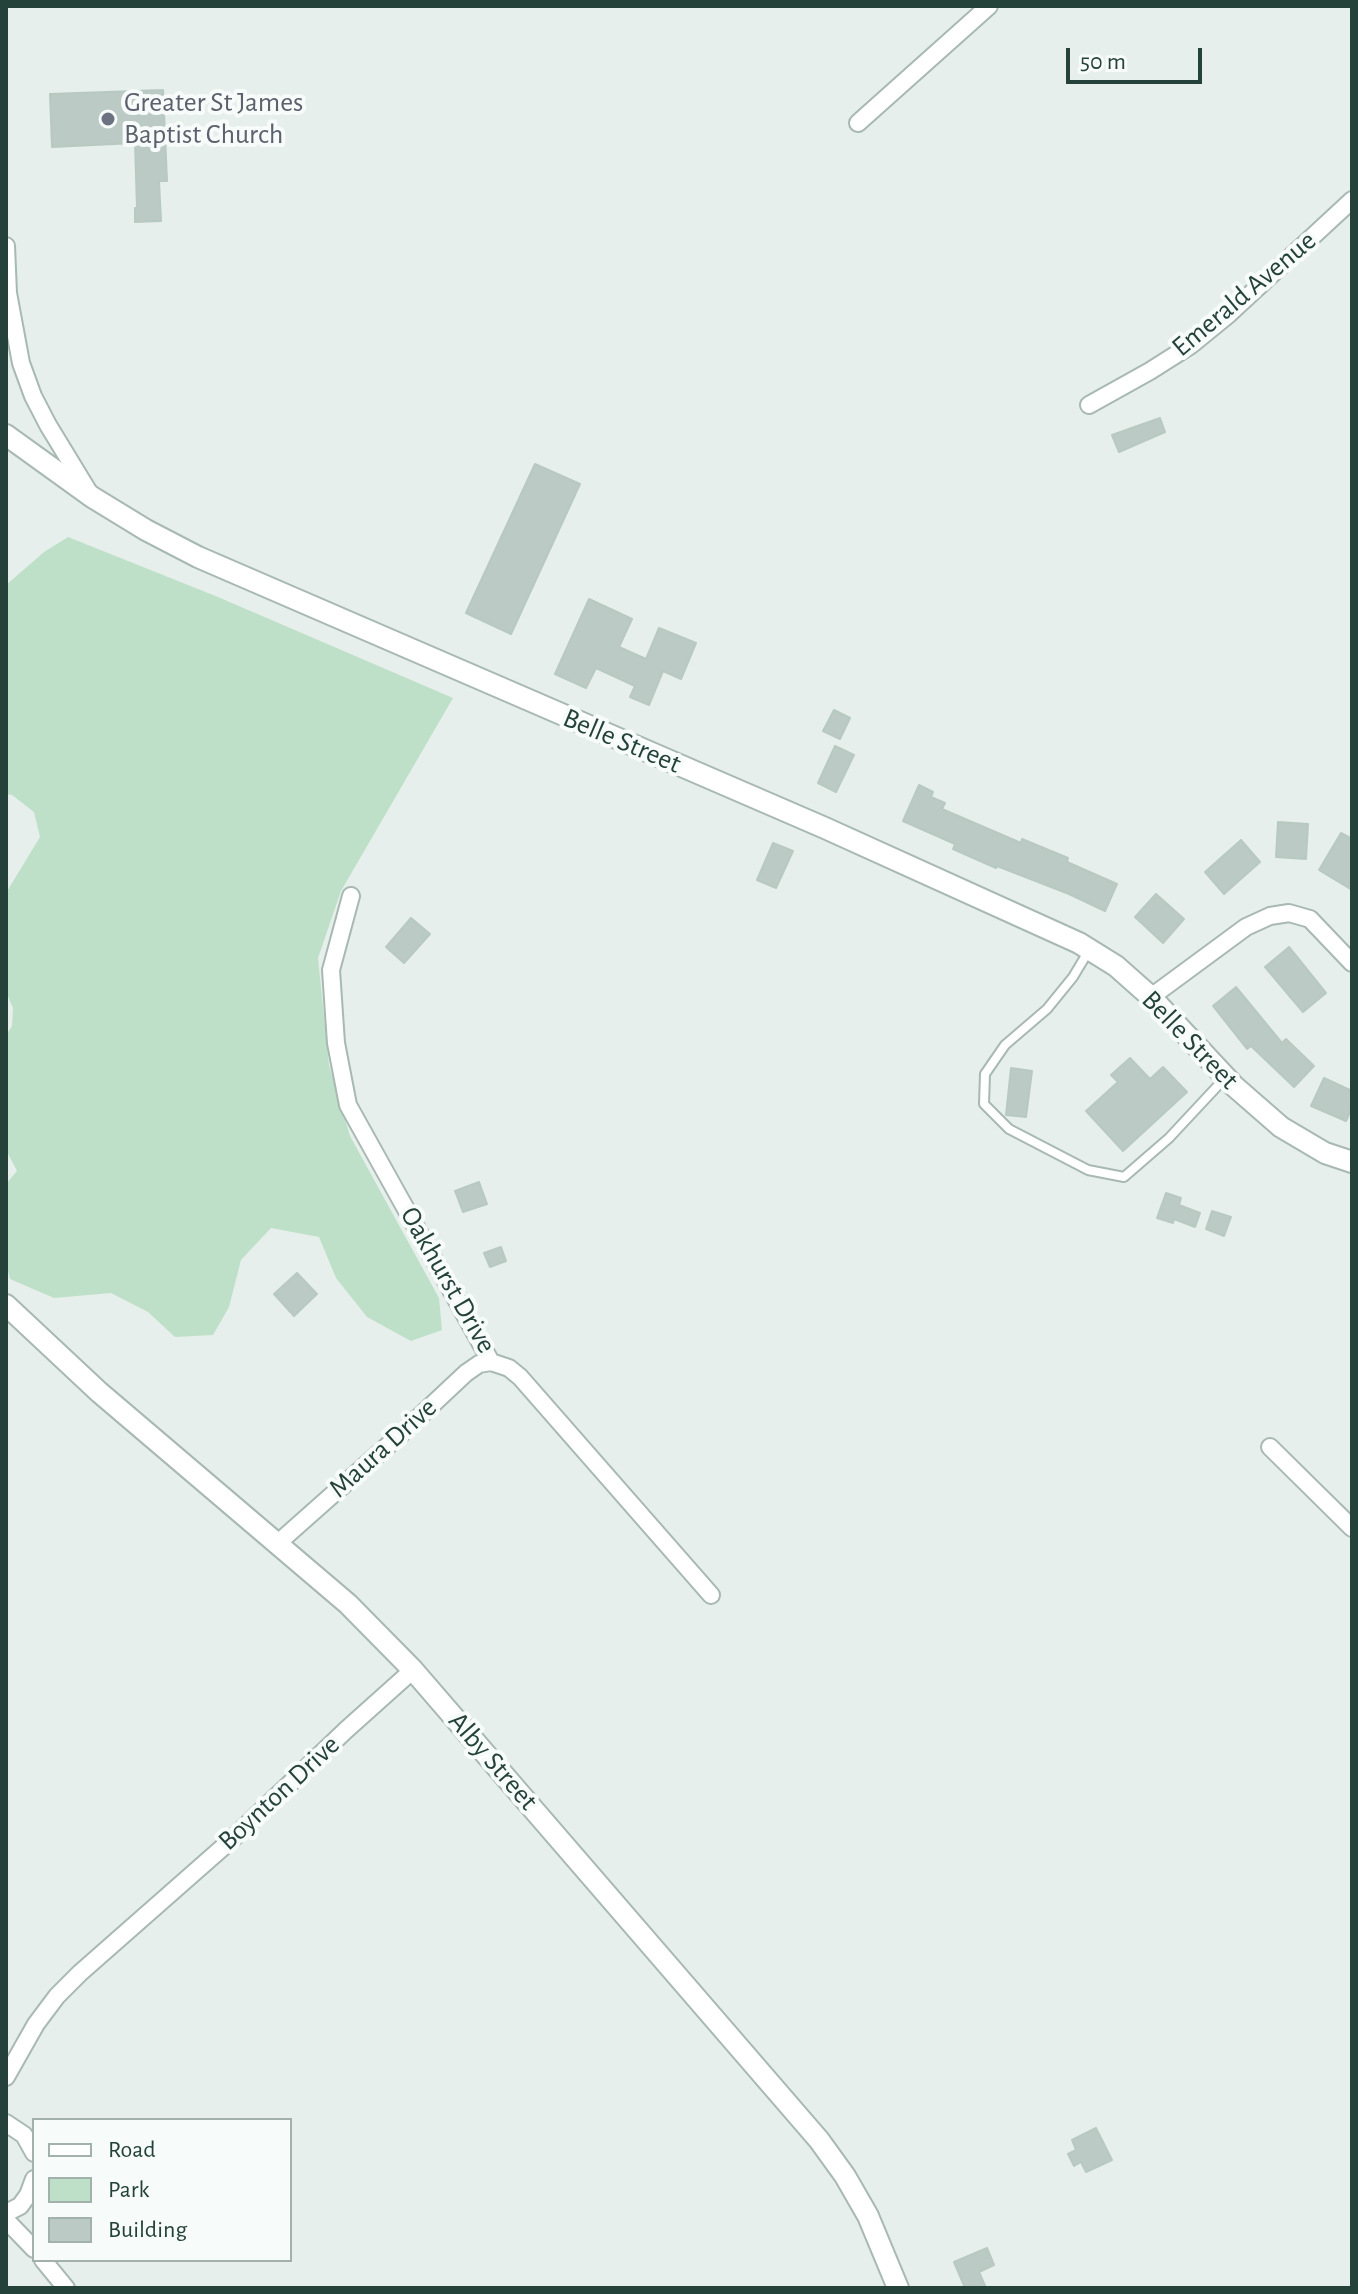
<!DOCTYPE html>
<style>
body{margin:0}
#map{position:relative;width:1358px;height:2294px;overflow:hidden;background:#e6efeb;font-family:"Alegreya Sans",sans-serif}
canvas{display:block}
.frame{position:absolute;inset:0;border:8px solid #24423a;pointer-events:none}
.legend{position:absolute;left:32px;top:2118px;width:260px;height:144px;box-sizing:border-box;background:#f7fbf9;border:2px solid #a3b1ad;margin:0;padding:10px 14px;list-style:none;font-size:24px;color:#24423a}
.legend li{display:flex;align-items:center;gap:16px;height:40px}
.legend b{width:40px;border:2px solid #a3b1ad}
.scale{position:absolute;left:1066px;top:48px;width:136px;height:36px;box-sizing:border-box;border:4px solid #24423a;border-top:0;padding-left:10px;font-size:24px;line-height:28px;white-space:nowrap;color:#24423a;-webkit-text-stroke:6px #f7fbf9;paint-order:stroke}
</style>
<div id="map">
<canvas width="1358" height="2294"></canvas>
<div class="frame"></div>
<ul class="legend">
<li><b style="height:10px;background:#fff"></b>Road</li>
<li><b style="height:22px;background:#bfe0c8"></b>Park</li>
<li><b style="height:22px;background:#bbcac4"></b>Building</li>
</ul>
<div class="scale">50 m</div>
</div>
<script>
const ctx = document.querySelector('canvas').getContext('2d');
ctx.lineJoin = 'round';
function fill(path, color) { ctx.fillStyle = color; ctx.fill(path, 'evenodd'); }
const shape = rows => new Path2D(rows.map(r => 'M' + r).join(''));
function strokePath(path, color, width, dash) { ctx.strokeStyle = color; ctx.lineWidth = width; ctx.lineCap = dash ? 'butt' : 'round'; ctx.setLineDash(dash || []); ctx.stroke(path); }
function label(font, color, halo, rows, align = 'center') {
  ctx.font = font + ' "Alegreya Sans",sans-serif'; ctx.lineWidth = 8; ctx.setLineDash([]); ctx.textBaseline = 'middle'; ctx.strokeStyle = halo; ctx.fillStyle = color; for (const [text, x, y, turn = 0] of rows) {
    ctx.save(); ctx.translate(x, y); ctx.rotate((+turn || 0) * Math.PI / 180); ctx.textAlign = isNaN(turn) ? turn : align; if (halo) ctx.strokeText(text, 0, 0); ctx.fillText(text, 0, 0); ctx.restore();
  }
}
fill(shape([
 [68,537,218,597,453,698,341,891,318,958,329,1065,350,1136,439,1298,442,1330,411,1341,367,1317,336,1278,319,1237,271,1228,241,1260,229,1307,213,1335,175,1337,148,1312,111,1293,54,1298,10,1279,6,1264,6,1184,17,1171,6,1150,6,1035,12,1026,13,1008,6,992,6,893,40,837,34,812,12,795,6,794,6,585,44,552]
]), '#bfe0c8');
const building = shape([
 [163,90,167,181,159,181,161,221,135,222,135,208,137,208,135,143,52,147,50,94,163,90],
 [1160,418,1165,432,1119,452,1112,435,1160,418],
 [535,464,580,484,511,634,466,613,535,464],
 [589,599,632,619,619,647,646,659,659,628,696,643,681,679,663,671,649,705,630,697,635,686,596,668,586,688,555,674,589,599],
 [834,710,850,718,840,739,823,731,834,710],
 [835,746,854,755,836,792,818,783,835,746],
 [919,785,933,792,931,797,945,803,942,809,1021,843,1022,839,1068,858,1067,862,1117,884,1105,911,1069,894,997,866,996,868,953,849,955,844,903,821,919,785],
 [1278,822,1308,824,1306,859,1276,857,1278,822],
 [1341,833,1352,839,1352,890,1319,870,1341,833],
 [1241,840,1260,862,1224,894,1205,872,1241,840],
 [773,843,793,851,776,888,757,880,773,843],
 [1156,894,1184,919,1163,943,1135,917,1156,894],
 [411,918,430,934,404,963,386,947,411,918],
 [1289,947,1326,993,1303,1012,1265,967,1289,947],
 [1236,987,1282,1043,1286,1039,1314,1066,1294,1087,1251,1046,1247,1049,1213,1006,1236,987],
 [1130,1058,1150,1079,1163,1067,1187,1092,1123,1151,1086,1111,1118,1082,1111,1075,1130,1058],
 [1011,1068,1032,1071,1026,1117,1006,1115,1011,1068],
 [1324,1078,1352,1091,1352,1108,1346,1121,1311,1106,1324,1078],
 [479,1182,487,1204,463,1212,455,1191,479,1182],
 [1166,1193,1181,1198,1179,1205,1200,1213,1195,1227,1174,1219,1173,1223,1157,1218,1166,1193],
 [1212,1211,1231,1217,1224,1236,1206,1229,1212,1211],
 [501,1247,506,1261,490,1267,484,1253,501,1247],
 [297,1273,317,1294,294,1316,274,1294,297,1273],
 [1096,2128,1112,2160,1086,2172,1081,2162,1074,2166,1068,2154,1076,2150,1072,2140,1096,2128],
 [987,2248,994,2265,979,2272,986,2288,965,2288,954,2262,987,2248]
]);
fill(building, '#bbcac4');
strokePath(building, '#b8c9c2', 2);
const service = shape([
 [1088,952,1073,977,1047,1009,1005,1045,985,1074,984,1104,1009,1129,1088,1170,1124,1177,1169,1138,1225,1078]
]);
const minor = shape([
 [858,123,989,6],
 [6,246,8,293,21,363,33,396,48,425,90,494],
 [1089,405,1150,371,1191,345,1229,314,1352,200],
 [351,896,331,970,336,1043,348,1105,491,1362,509,1368,520,1377,711,1595],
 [1151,997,1246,927,1270,916,1289,913,1310,919,1352,963],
 [1270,1447,1352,1528],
 [278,1543,402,1433,466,1373,479,1364,491,1362],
 [6,2077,36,2024,57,1996,80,1973,230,1841,346,1730,413,1670],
 [6,2123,24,2135,34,2153],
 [6,2211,10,2211,20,2206,28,2195,34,2179],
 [6,2220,34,2249],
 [43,2260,66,2288]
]);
const tertiary = shape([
 [6,435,92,497,146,530,198,557,825,828,1079,943,1116,966,1151,997,1234,1086,1281,1127,1325,1153,1352,1162],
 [6,1305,99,1392,348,1604,413,1670,819,2140,845,2176,868,2216,898,2288]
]);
strokePath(service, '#a8b8b2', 12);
strokePath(minor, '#a8b8b2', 20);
strokePath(tertiary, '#a8b8b2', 24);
strokePath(service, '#fff', 8);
strokePath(minor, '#fff', 16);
strokePath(tertiary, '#fff', 20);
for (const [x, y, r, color] of [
 [108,119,8,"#6b7280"]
]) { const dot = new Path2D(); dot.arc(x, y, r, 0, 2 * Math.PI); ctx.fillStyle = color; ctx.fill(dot); strokePath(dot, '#f7fbf9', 3); }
label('28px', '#5b616d', '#f7fbf9', [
 ["Greater St James",124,103],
 ["Baptist Church",124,135]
], 'left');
label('28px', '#24423a', '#f7fbf9', [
 ["Emerald Avenue",1244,294,-40],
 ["Belle Street",622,741,23],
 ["Belle Street",1190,1040,46],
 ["Oakhurst Drive",448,1280,60],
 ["Maura Drive",383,1448,-42],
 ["Alby Street",493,1761,49],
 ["Boynton Drive",279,1793,-43]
]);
</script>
